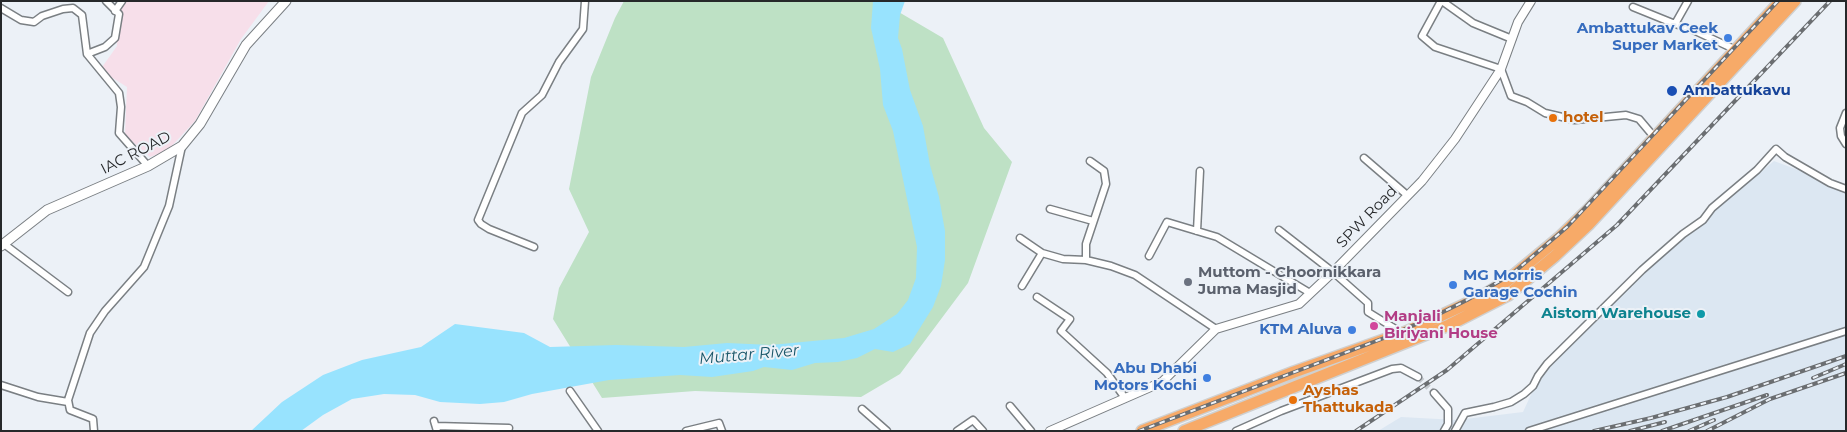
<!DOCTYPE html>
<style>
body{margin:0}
#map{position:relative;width:1847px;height:432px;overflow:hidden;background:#ecf1f7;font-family:Montserrat,sans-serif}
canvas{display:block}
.frame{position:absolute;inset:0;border:2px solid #26282a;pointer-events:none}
</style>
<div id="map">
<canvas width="1847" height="432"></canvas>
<div class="frame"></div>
</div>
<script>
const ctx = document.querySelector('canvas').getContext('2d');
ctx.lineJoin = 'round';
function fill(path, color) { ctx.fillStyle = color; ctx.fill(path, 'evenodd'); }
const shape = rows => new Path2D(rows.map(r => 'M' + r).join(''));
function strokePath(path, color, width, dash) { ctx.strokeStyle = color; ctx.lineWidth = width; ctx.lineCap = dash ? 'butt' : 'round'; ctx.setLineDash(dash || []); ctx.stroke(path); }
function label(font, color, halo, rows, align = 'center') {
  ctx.font = font + ' Montserrat,sans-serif'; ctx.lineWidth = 4; ctx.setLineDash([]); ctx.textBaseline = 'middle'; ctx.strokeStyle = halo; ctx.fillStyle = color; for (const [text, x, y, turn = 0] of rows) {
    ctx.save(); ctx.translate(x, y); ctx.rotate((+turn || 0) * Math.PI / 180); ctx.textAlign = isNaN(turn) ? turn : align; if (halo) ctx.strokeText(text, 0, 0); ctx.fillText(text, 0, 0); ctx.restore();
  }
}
fill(shape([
 [1774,161,1846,188,1846,431,1378,431,1401,417,1457,420,1523,412,1541,373,1664,254]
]), '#dce7f2');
fill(shape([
 [125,1,269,1,241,39,195,121,168,150,150,157,125,135,127,87,100,70,117,46,116,13]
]), '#f7dfea');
fill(shape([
 [624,1,880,1,943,38,984,128,1012,162,968,283,900,374,861,397,695,391,602,398,553,319,559,288,589,232,569,189,591,77,615,18]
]), '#bee1c5');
fill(shape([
 [873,1,905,1,900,15,898,38,902,49,910,90,923,126,930,165,939,197,945,231,945,260,941,286,933,307,910,344,893,352,875,349,857,358,838,362,815,363,792,370,764,367,753,371,712,377,680,375,609,380,532,394,504,402,480,404,440,402,415,395,384,394,352,399,323,415,301,431,251,431,282,402,323,375,362,360,421,347,455,324,524,333,550,347,616,345,684,347,727,343,771,345,844,338,874,329,897,314,908,300,916,278,917,247,893,131,883,105,880,69,871,28]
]), '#98e3fe');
strokePath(shape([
 [1418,377,1434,393]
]), '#c4c9ce', 6, [6, 3]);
const minor = shape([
 [1441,1,1422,36,1435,47,1501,69,1511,96,1527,102,1545,113,1575,120,1626,115,1639,119,1655,138],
 [1442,1,1473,23,1512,39],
 [1688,1,1675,24,1691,29,1736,50],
 [1633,7,1675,24],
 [1,8,21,20,34,22,42,16,63,9,73,8,82,15,87,54,119,93,121,107,119,133,148,166],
 [115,11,122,1],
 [87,54,105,47,115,38,119,14,106,1],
 [1846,113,1840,128,1841,136,1846,144],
 [1364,158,1407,195],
 [1050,209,1093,221],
 [1279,230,1333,272,1368,303,1368,312,1402,333],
 [1197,231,1200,171],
 [1020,238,1042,253,1063,259,1086,260,1111,266,1135,275,1216,329],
 [4,244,68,292],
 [534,247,489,229,481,224,478,220,522,113,542,95,559,62,583,29,585,1],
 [1149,256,1167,222,1217,237,1310,293],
 [1086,260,1086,244,1106,184,1104,171,1090,161],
 [1022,286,1042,253],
 [1037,297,1070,319,1061,331,1107,373,1125,398],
 [1,385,38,397,68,402],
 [570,391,598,431],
 [1434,393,1448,409,1448,424,1444,431],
 [1010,406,1031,431],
 [862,409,887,431],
 [434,421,437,431],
 [436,426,509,428],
 [94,431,93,419,70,410,68,400,90,333,105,311,144,267,169,206,182,146],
 [686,431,719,423,722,431],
 [957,431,973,420,983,431],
 [1236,431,1281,411,1392,369,1401,368,1418,377],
 [1455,431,1465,413,1494,407,1511,402,1524,394,1533,386,1538,376,1547,364,1642,270,1683,234,1703,220,1712,208,1757,170,1776,149,1785,157,1830,183,1846,189],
 [1529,431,1846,331]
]);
const tertiary = shape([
 [1050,431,1162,382,1216,329,1299,304,1333,272,1422,181,1455,139,1501,69,1518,22,1531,1]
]);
const secondary = shape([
 [1,246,47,210,148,166,182,146,200,124,246,45,286,1]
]);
const trunk = shape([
 [1142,431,1294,372,1406,332,1481,297,1507,281,1559,238,1589,209,1781,1],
 [1184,431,1449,325,1508,295,1555,256,1588,225,1795,1]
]);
strokePath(minor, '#7a7f83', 9);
strokePath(tertiary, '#7a7f83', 10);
strokePath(secondary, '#7a7f83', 11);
strokePath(trunk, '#cfd0d0', 14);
strokePath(minor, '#fff', 6);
strokePath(tertiary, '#fff', 8);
strokePath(secondary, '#fff', 9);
strokePath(trunk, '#f7aa68', 11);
const rail = shape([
 [1813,378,1846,364],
 [1139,431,1384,338,1435,316,1467,300,1512,274,1567,227,1778,1],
 [1356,431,1447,370,1617,225,1830,1],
 [1594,431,1651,418,1727,397,1846,356],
 [1630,431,1665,422],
 [1662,431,1767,395],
 [1689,431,1714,420],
 [1707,431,1770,399,1846,373]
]);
strokePath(rail, '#6b6e71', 4);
strokePath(rail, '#ecf1f7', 2, [5.5]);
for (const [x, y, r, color] of [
 [1728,38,5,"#3f7fe0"],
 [1672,91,6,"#1a4fb4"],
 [1553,118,5,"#e8710a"],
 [1188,282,5,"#6b7280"],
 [1453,285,5,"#3f7fe0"],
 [1701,314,5,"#0f9aa8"],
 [1374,326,5,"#d1479c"],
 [1352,330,5,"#3f7fe0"],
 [1207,378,5,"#3f7fe0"],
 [1293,400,5,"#e8710a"]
]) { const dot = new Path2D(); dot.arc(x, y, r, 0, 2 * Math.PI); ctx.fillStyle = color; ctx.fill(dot); strokePath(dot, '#ecf1f7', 2); }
label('bold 15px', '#366cbe', '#ecf1f7', [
 ["Ambattukav Ceek",1718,29],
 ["Super Market",1718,46],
 ["MG Morris",1463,276,"left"],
 ["Garage Cochin",1463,293,"left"],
 ["KTM Aluva",1342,330],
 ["Abu Dhabi",1197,369],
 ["Motors Kochi",1197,386]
], 'right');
label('bold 15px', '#164399', '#ecf1f7', [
 ["Ambattukavu",1683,91]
], 'left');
label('bold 15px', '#c56008', '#ecf1f7', [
 ["hotel",1563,118],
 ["Ayshas",1303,391],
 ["Thattukada",1303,408]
], 'left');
label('15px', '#26282a', '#ecf1f7', [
 ["IAC ROAD",136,153,-27],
 ["SPW Road",1367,217,-46]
]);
label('bold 15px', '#5b616d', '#ecf1f7', [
 ["Muttom - Choornikkara",1198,273],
 ["Juma Masjid",1198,290]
], 'left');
label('bold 15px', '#0d838f', '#ecf1f7', [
 ["Aistom Warehouse",1691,314]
], 'right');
label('bold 15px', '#b23c85', '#ecf1f7', [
 ["Manjali",1384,317],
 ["Biriyani House",1384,334]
], 'left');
label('italic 16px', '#1a576a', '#ecf1f7', [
 ["Muttar River",749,355,-5]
]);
</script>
